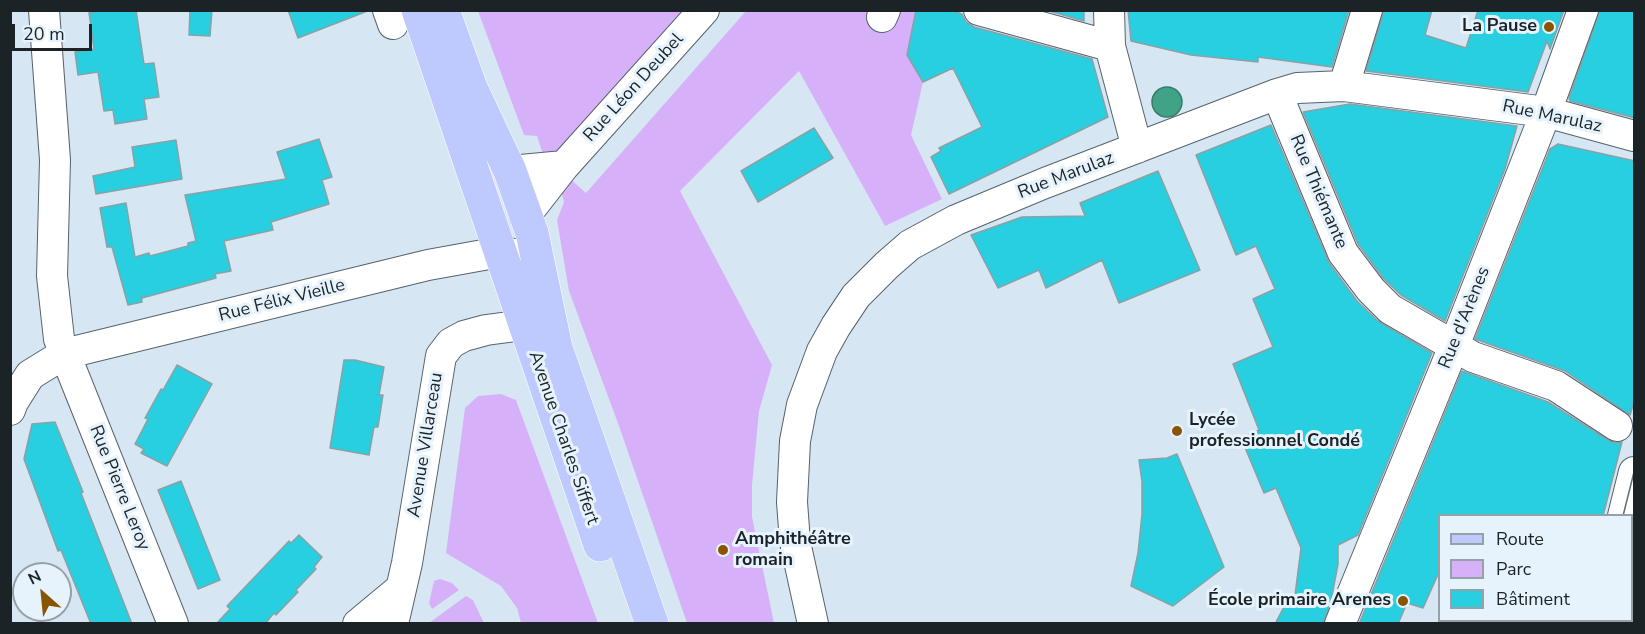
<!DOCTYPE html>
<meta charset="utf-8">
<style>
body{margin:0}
#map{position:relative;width:1645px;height:634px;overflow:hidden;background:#d6e7f3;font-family:"Nunito Sans",sans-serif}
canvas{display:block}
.frame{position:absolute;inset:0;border:12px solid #1c2327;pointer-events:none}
.legend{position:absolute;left:1438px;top:514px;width:195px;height:108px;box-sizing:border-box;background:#e6f3fd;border:2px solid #95a0a7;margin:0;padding:8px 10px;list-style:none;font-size:18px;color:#1c2327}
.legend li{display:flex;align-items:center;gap:12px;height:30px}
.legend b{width:30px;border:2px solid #95a0a7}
.north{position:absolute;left:12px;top:562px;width:60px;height:60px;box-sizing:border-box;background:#e6f3fd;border:2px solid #95a0a7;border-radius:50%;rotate:333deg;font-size:16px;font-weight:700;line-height:24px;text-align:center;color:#1c2327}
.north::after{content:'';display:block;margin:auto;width:21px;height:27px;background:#895500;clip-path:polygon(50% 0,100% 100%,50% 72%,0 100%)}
.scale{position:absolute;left:12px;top:24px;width:80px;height:27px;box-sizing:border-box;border:3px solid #1c2327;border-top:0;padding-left:8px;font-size:18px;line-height:21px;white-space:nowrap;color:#1c2327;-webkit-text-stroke:4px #e6f3fd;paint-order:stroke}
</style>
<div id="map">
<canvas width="1645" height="634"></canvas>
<div class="frame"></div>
<ul class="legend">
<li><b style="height:8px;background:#bec9fd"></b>Route</li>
<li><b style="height:16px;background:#d6b1fa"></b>Parc</li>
<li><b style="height:16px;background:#27cfe0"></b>Bâtiment</li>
</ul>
<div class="north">N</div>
<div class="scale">20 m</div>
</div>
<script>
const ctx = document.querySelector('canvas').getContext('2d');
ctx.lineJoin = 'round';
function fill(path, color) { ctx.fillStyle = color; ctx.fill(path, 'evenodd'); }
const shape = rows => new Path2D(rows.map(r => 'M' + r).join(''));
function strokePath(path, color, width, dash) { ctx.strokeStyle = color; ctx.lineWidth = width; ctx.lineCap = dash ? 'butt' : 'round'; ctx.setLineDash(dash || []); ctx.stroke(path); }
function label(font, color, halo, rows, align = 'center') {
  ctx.font = font + ' "Nunito Sans",sans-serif'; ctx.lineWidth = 6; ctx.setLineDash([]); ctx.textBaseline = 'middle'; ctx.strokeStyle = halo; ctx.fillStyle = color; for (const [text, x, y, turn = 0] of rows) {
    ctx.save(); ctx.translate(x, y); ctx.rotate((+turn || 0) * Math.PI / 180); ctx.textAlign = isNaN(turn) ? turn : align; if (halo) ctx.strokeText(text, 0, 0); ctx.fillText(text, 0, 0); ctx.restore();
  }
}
fill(shape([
 [478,11,687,11,558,154,545,160,537,136,524,135],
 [746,11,916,11,907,55,923,82,911,135,942,199,885,226,799,71,680,191,772,365,759,411,752,485,752,517,774,623,687,623,619,426,569,291,557,220,564,202,560,187,568,177,586,193],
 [501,394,516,400,598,623,521,623,517,608,501,586,446,553,465,408,478,396],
 [440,579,452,583,459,590,432,609,429,603,434,581],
 [466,596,473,600,484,623,429,623]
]), '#d6b1fa');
const water = shape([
 '1152 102a15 15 0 1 1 30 0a15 15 0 1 1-30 0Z'
]);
fill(water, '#40a387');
strokePath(water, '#357d6a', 1.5);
const building = shape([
 [103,10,136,10,144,64,154,63,159,97,144,99,147,119,115,124,113,110,104,111,98,72,78,75,75,52,94,49,89,13,103,10],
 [190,10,212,10,210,36,189,35,190,10],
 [288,10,365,10,365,12,298,38,288,10],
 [916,10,950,10,962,14,966,22,974,27,1092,59,1108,117,949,194,931,157,941,151,939,148,982,127,953,68,923,82,907,55,916,10],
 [1046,10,1084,10,1084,21,1046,10],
 [1128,10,1349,10,1332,67,1258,57,1258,62,1191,55,1131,41,1128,10],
 [1384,10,1432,10,1425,35,1466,48,1478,10,1564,10,1550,49,1547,41,1528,92,1366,71,1384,10],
 [1600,10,1635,10,1635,118,1570,101,1569,98,1600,10],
 [1350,104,1517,126,1505,169,1445,321,1401,295,1384,279,1358,244,1303,112,1350,104],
 [1271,125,1329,263,1357,301,1378,321,1432,353,1358,535,1338,545,1338,564,1331,601,1323,624,1275,624,1288,599,1294,603,1301,548,1276,488,1264,493,1241,438,1259,430,1233,364,1273,347,1253,299,1275,289,1256,246,1236,255,1196,155,1271,125],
 [814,128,833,158,758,202,741,171,814,128],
 [319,139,332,177,322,180,329,204,271,222,273,230,224,241,231,271,215,274,216,278,142,298,141,295,142,302,128,305,112,247,107,247,100,208,126,203,135,257,149,253,150,256,188,246,188,243,196,241,185,195,286,179,277,152,319,139],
 [176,140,182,179,96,194,93,176,135,167,132,147,176,140],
 [1558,144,1635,161,1635,399,1630,415,1565,371,1475,339,1550,149,1558,144],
 [1158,171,1200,270,1119,303,1102,260,1046,288,1039,270,998,288,971,235,1022,217,1085,216,1080,203,1158,171],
 [344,360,355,360,384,367,379,395,383,395,378,427,374,427,369,455,330,448,344,360],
 [177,365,212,384,167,466,141,453,144,449,135,444,148,419,145,418,161,389,163,390,177,365],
 [1462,371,1548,402,1608,440,1615,443,1622,442,1603,516,1440,516,1440,570,1423,608,1407,603,1398,624,1359,624,1462,371],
 [55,422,83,492,81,493,132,624,91,624,61,550,58,551,24,459,32,424,55,422],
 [1177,454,1224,567,1173,606,1131,586,1138,553,1142,514,1142,482,1139,460,1167,458,1177,454],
 [181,481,220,580,198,589,158,490,181,481],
 [299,535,322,557,314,567,316,569,296,590,298,592,276,615,274,613,265,624,216,624,230,609,227,606,289,541,291,543,299,535]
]);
fill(building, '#27cfe0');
strokePath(building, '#8ba1a3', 1.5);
const minor = shape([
 [44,10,55,160,52,276,59,339,173,624],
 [388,10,393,24],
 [979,10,1110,46],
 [1109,10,1110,46,1137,148],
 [882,17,885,10],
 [1344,86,1367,10],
 [1277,94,1343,253,1371,290,1390,309,1473,357,1556,386,1617,426],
 [564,166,704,10],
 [510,171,564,166,525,216],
 [10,410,13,402,30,375,64,354,428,265,500,252,515,254,521,262],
 [1623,516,1634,472],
 [358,624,399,590],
 [393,624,407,563,441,356,451,343,464,336,486,330,524,325],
 [813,624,795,542,792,502,795,441,802,405,822,351,836,326,856,296,887,265,910,245,956,220,1045,183,1277,94,1297,88,1344,86,1546,112,1634,136],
 [1340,624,1454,346,1546,112,1583,10],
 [1594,624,1595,620]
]);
const major = shape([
 [418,10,600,545],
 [443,10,471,88,510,171,532,233,556,348,652,624]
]);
strokePath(minor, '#55636e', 32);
strokePath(major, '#fff', 34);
strokePath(minor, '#fff', 30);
strokePath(major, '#bec9fd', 33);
strokePath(shape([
 [1623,516,1634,472],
 [1601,624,1602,620]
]), '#636e75', 1.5);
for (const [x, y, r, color] of [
 [1549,27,6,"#895500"],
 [1177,431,6,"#895500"],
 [723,550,6,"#895500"],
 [1403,601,6,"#895500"]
]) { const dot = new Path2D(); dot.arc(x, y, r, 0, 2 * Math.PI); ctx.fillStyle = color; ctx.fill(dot); strokePath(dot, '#e6f3fd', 2); }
label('bold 18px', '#1c2327', '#e6f3fd', [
 ["La Pause",1537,27],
 ["Lycée",1189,421,"left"],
 ["professionnel Condé",1189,442,"left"],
 ["Amphithéâtre",735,540,"left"],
 ["romain",735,561,"left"],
 ["École primaire Arenes",1391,601]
], 'right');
label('18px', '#1c2327', '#e6f3fd', [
 ["Rue Léon Deubel",634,88,-48],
 ["Rue Marulaz",1552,117,12],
 ["Rue Marulaz",1066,176,-21],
 ["Rue Thiémante",1318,192,67],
 ["Rue Félix Vieille",282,301,-14],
 ["Rue d'Arènes",1465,318,-68],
 ["Avenue Charles Siffert",563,438,71],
 ["Avenue Villarceau",426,445,-81],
 ["Rue Pierre Leroy",119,488,68]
]);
</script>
